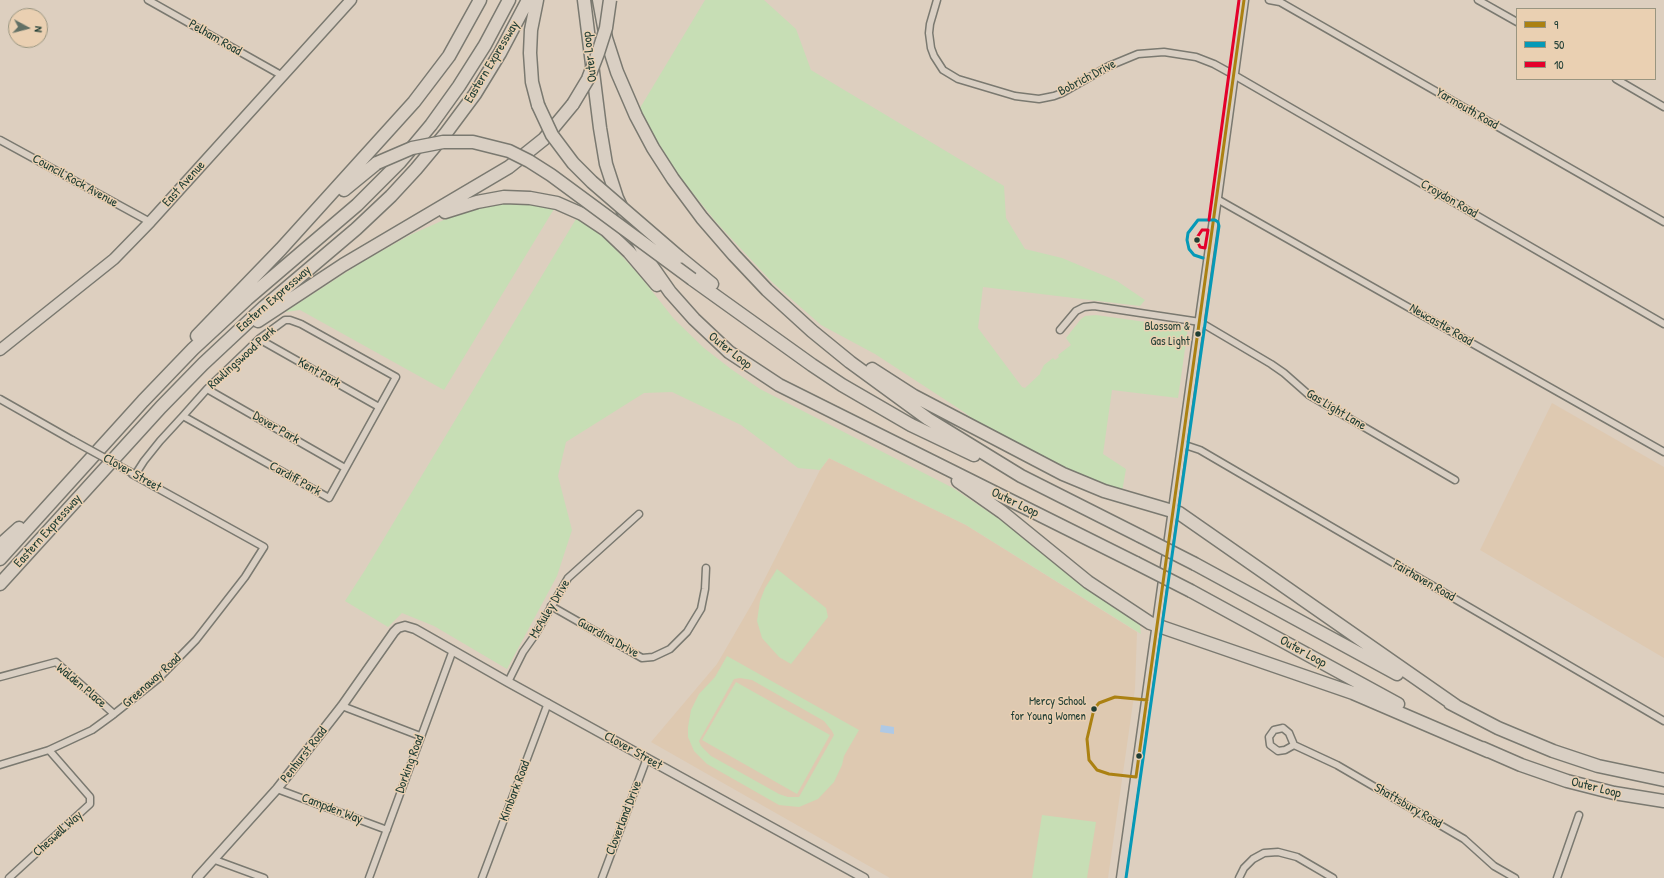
<!DOCTYPE html>
<style>
body{margin:0}
#map{position:relative;width:1664px;height:878px;overflow:hidden;background:#ddcfbf;font-family:"Patrick Hand",sans-serif}
canvas{display:block}
.legend{position:absolute;left:1516px;top:8px;width:140px;height:72px;box-sizing:border-box;background:#ead0b2;border:1px solid #999580;margin:0;padding:5px 7px;list-style:none;font-size:12px;color:#1f3d34}
.legend li{display:flex;align-items:center;gap:8px;height:20px}
.legend b{width:20px;border:1px solid #999580}
.north{position:absolute;left:8px;top:8px;width:40px;height:40px;box-sizing:border-box;background:#ead0b2;border:1px solid #999580;border-radius:50%;rotate:97deg;font-size:11px;font-weight:700;line-height:16px;text-align:center;color:#1f3d34}
.north::after{content:'';display:block;margin:auto;width:14px;height:18px;background:#627065;clip-path:polygon(50% 0,100% 100%,50% 72%,0 100%)}
</style>
<div id="map">
<canvas width="1664" height="878"></canvas>
<ul class="legend">
<li><b style="height:5px;background:#ab8112"></b>9</li>
<li><b style="height:5px;background:#0599b7"></b>50</li>
<li><b style="height:5px;background:#e4002b"></b>10</li>
</ul>
<div class="north">N</div>
</div>
<script>
const ctx = document.querySelector('canvas').getContext('2d');
ctx.lineJoin = 'round';
function fill(path, color) { ctx.fillStyle = color; ctx.fill(path, 'evenodd'); }
const shape = rows => new Path2D(rows.map(r => 'M' + r).join(''));
function strokePath(path, color, width, dash) { ctx.strokeStyle = color; ctx.lineWidth = width; ctx.lineCap = dash ? 'butt' : 'round'; ctx.setLineDash(dash || []); ctx.stroke(path); }
function label(font, color, halo, rows, align = 'center') {
  ctx.font = font + ' "Patrick Hand",sans-serif'; ctx.lineWidth = 3; ctx.setLineDash([]); ctx.textBaseline = 'middle'; ctx.strokeStyle = halo; ctx.fillStyle = color; for (const [text, x, y, turn = 0] of rows) {
    ctx.save(); ctx.translate(x, y); ctx.rotate((+turn || 0) * Math.PI / 180); ctx.textAlign = isNaN(turn) ? turn : align; if (halo) ctx.strokeText(text, 0, 0); ctx.fillText(text, 0, 0); ctx.restore();
  }
}
fill(shape([
 [1552,403,1664,467,1664,658,1480,550],
 [829,458,966,525,1137,632,1135,689,1108,878,890,878,651,742,717,664,753,602,820,470]
]), '#dec9b1');
fill(shape([
 [705,0,764,0,796,29,811,70,1004,186,1006,218,1025,249,1062,258,1117,281,1145,300,1140,306,983,287,978,328,1022,387,1025,388,1040,374,1040,373,1044,365,1053,358,1055,360,1059,357,1058,355,1071,345,1066,338,1081,319,1085,316,1096,315,1188,328,1178,398,1112,390,1103,454,1126,469,1122,492,1090,481,983,427,964,412,875,354,821,325,772,282,716,222,680,177,656,139,640,108],
 [503,203,527,204,554,209,444,390,300,310,285,312,362,262,410,235,455,215,477,207],
 [576,219,590,226,610,243,640,276,674,319,704,348,731,369,760,389,953,488,1002,521,1077,582,1140,625,1141,634,966,525,829,458,820,470,798,468,741,425,672,392,644,393,566,442,558,476,572,530,557,576,507,669,434,626,402,613,388,627,345,601,365,570],
 [777,569,826,608,828,617,791,664,779,657,762,638,757,621,760,601,765,588],
 [727,656,859,730,844,756,842,765,834,782,818,799,799,807,779,805,707,764,694,751,688,737,688,727,691,710,699,694,715,677],
 [740,678,752,680,824,721,832,731,834,735,799,797,788,797,779,794,711,756,701,746,699,741,734,679],
 [736,682,830,735,797,794,702,740],
 [1042,815,1096,822,1087,878,1032,878]
]), '#c7deb5');
fill(shape([
 [881,725,894,727,894,734,880,732]
]), '#afc9e5');
const minor = shape([
 [148,0,281,75],
 [937,0,930,24,929,33,931,48,934,56,943,70,958,79,1015,96,1039,99,1054,96,1062,93,1109,66,1138,54,1164,52,1196,57,1214,64,1234,75,1664,324],
 [1269,0,1280,2,1664,222],
 [1478,0,1517,22],
 [1616,79,1664,107],
 [0,140,150,222],
 [1217,199,1664,452],
 [1060,330,1076,311,1084,307,1094,306,1200,322,1271,364,1284,373,1309,395,1455,480],
 [259,339,379,407],
 [207,389,345,468],
 [0,399,72,440],
 [1182,444,1200,450,1664,721],
 [135,475,144,461,160,441,183,416,207,389,259,339,285,320,290,320,301,324,396,377,329,498,183,416],
 [551,606,642,658,653,657,670,649,687,632,701,609,705,589,706,568],
 [0,677,56,662,114,714],
 [508,682,523,652,535,635,568,578,639,514],
 [342,706,420,736],
 [1283,728,1289,733,1294,745,1285,750,1278,751,1270,745,1269,737,1274,730,1283,728],
 [1294,745,1337,765,1464,839,1494,866,1515,878],
 [0,765,49,750,92,730,114,714,158,679,196,640,245,577,264,547,132,474],
 [277,789,387,830],
 [215,860,264,878],
 [9,878,90,804,90,797,49,750],
 [369,878,453,650],
 [482,878,548,703],
 [602,878,647,758],
 [1239,878,1244,868,1253,859,1264,853,1278,852,1297,857,1333,878],
 [1557,878,1579,815]
]);
const tertiary = shape([
 [197,878,277,789,342,706,394,632,398,628,405,626,415,629,508,682,864,878],
 [1121,878,1216,205,1244,0]
]);
const primary = shape([
 [0,350,114,259,150,222,351,0]
]);
const motorway = shape([
 [537,0,531,30,530,53,532,82,538,105],
 [584,0,600,128,606,164,617,198,632,230,649,262,670,292,694,319,729,352,779,385,1136,563],
 [599,0,606,38,617,72,636,116,653,148,673,179,702,218,734,255,767,290,812,331,850,362,928,419,1021,476,1140,536],
 [344,190,377,163],
 [445,212,477,202,504,197,530,198,557,203,582,214,606,230,629,252,657,285],
 [679,257,712,284],
 [692,279,812,365,842,385,911,425,974,455],
 [258,321,343,265,509,167,544,139,573,104],
 [197,336,281,249,414,102,449,56,480,0],
 [872,369,914,396,1063,474,1104,491,1179,513,1456,706],
 [958,481,1002,512,1088,582,1150,623,1353,693,1488,751],
 [0,545,19,528],
 [0,559,143,401,193,349,247,299,357,205,400,162,431,125,459,86,485,45,509,0],
 [1195,564,1397,674],
 [0,584,161,407,203,364,264,307,356,229,391,196,416,169,446,133,475,94,500,53,528,0],
 [1191,591,1398,704],
 [1450,703,1498,728,1553,751,1598,766,1664,780],
 [1482,748,1521,765,1567,781,1614,793,1664,801]
]);
strokePath(minor, '#7a7970', 9);
strokePath(tertiary, '#7a7970', 11);
strokePath(primary, '#7a7970', 13);
strokePath(motorway, '#7a7970', 15);
strokePath(minor, '#d9cfc3', 6);
strokePath(tertiary, '#d9cfc3', 8);
strokePath(primary, '#d9cfc3', 10);
strokePath(motorway, '#d9cfc3', 12);
const minorBridge = shape([
 [72,440,132,473]
]);
const motorwayBridge = shape([
 [573,104,588,79,598,53,606,28,610,0],
 [538,105,552,135,573,163,592,182,679,257],
 [377,163,412,148,443,142,473,142,509,151,529,161,551,175,692,279],
 [1140,536,1195,564],
 [1136,563,1191,591]
]);
strokePath(minorBridge, '#7a7970', 9, []);
strokePath(motorwayBridge, '#7a7970', 15, []);
strokePath(minorBridge, '#d9cfc3', 6);
strokePath(motorwayBridge, '#d9cfc3', 12);
strokePath(shape([
 [1136,777,1244,0],
 [1136,777,1109,774,1097,770,1089,760,1087,739,1094,709,1099,703,1115,697,1147,700]
]), '#ab8112', 3);
strokePath(shape([
 [1126,878,1219,226,1218,222,1215,220,1198,220,1188,233,1187,240,1189,249,1194,255,1203,258]
]), '#0599b7', 3);
strokePath(shape([
 [1209,220,1239,0],
 [1202,230,1208,230,1205,248,1200,247,1197,240,1198,236,1202,230]
]), '#e4002b', 3);
for (const [x, y, r, color] of [
 [1197,240,3.5,"#1f3d34"],
 [1198,334,3.5,"#1f3d34"],
 [1094,709,3.5,"#1f3d34"],
 [1139,756,3.5,"#1f3d34"]
]) { const dot = new Path2D(); dot.arc(x, y, r, 0, 2 * Math.PI); ctx.fillStyle = color; ctx.fill(dot); strokePath(dot, '#ead0b2', 1.5); }
label('12px', '#1f3d34', '#ead0b2', [
 ["Blossom &",1190,327],
 ["Gas Light",1190,342],
 ["Mercy School",1086,702],
 ["for Young Women",1086,717]
], 'right');
label('13px', '#1f3d34', '#ead0b2', [
 ["Pelham Road",215,38,30],
 ["Outer Loop",590,57,-97],
 ["Eastern Expressway",492,62,-59],
 ["Bobrich Drive",1087,78,-28],
 ["Yarmouth Road",1467,109,30],
 ["Council Rock Avenue",75,181,29],
 ["East Avenue",184,184,-48],
 ["Croydon Road",1449,199,30],
 ["Eastern Expressway",274,299,-41],
 ["Newcastle Road",1441,325,30],
 ["Outer Loop",730,351,38],
 ["Rawlingswood Park",242,358,-42],
 ["Kent Park",319,373,30],
 ["Gas Light Lane",1336,410,31],
 ["Dover Park",276,428,30],
 ["Clover Street",132,473,29],
 ["Cardiff Park",295,479,29],
 ["Outer Loop",1015,503,26],
 ["Eastern Expressway",48,531,-48],
 ["Fairhaven Road",1424,581,30],
 ["McAuley Drive",550,609,-59],
 ["Guardina Drive",608,638,29],
 ["Outer Loop",1303,652,29],
 ["Greenaway Road",152,681,-42],
 ["Walden Place",81,686,40],
 ["Clover Street",633,751,29],
 ["Penhurst Road",304,755,-52],
 ["Dorking Road",410,764,-70],
 ["Outer Loop",1596,788,14],
 ["Kimbark Road",515,791,-69],
 ["Shaftsbury Road",1408,806,30],
 ["Campden Way",332,809,21],
 ["Cloverland Drive",624,818,-69],
 ["Cheswell Way",58,834,-42]
]);
</script>
